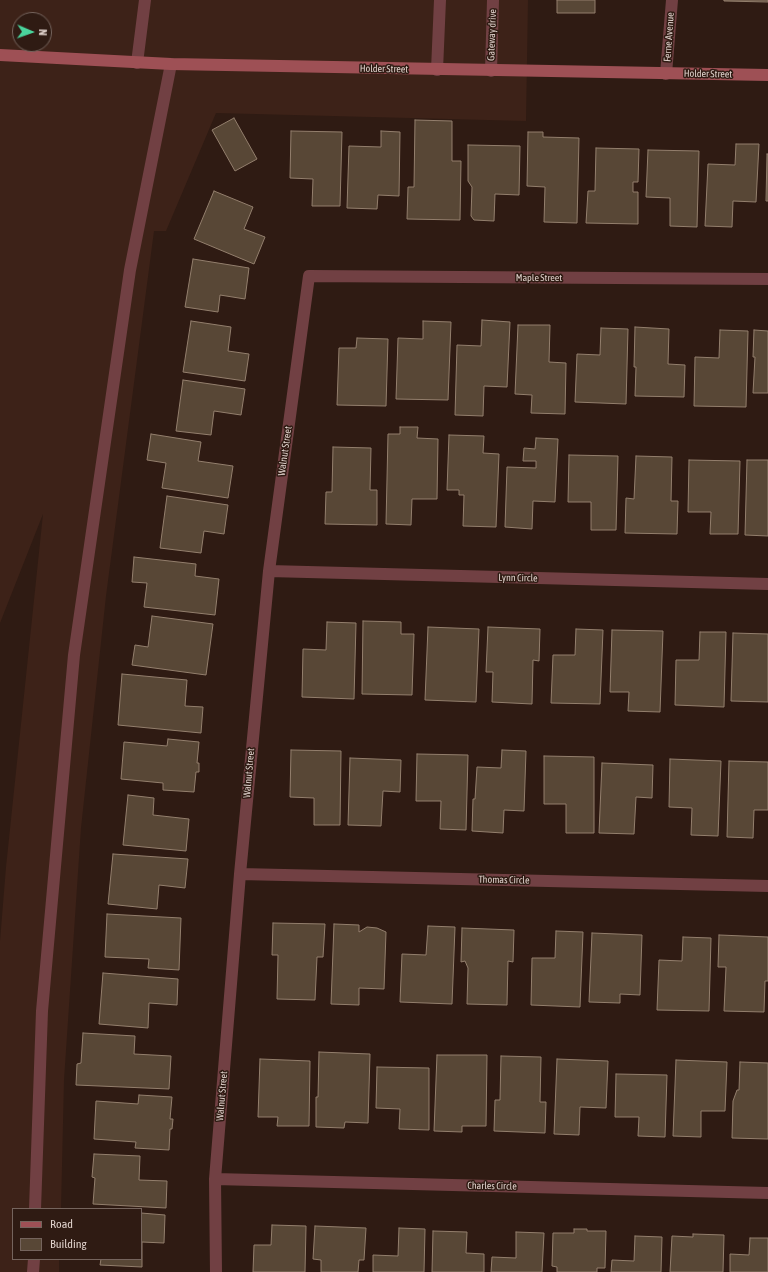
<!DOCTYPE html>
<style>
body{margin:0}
#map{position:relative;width:768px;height:1272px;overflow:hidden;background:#2f1b13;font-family:"Asap Condensed",sans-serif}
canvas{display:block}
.legend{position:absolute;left:12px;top:1208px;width:130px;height:52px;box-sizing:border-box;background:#2f1b13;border:1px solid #75645d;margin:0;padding:5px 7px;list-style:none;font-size:12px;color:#dfd1cb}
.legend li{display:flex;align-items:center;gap:8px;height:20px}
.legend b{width:20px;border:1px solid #75645d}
.north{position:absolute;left:12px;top:12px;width:40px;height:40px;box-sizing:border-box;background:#2f1b13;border:1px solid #75645d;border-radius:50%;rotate:92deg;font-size:11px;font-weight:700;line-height:16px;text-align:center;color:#dfd1cb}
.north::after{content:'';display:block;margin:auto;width:14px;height:18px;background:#4ad49c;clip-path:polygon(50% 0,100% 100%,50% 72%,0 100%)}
</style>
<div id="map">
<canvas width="768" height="1272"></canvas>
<ul class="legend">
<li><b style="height:5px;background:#9e5055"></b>Road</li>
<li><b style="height:11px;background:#584736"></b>Building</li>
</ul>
<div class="north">N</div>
</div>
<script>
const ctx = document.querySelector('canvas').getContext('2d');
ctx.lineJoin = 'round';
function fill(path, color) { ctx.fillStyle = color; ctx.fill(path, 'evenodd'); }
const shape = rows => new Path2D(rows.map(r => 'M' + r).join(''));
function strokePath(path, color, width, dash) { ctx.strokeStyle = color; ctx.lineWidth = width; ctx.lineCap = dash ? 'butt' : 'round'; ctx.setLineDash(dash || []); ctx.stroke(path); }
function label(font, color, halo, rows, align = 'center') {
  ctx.font = font + ' "Asap Condensed",sans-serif'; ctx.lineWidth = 3; ctx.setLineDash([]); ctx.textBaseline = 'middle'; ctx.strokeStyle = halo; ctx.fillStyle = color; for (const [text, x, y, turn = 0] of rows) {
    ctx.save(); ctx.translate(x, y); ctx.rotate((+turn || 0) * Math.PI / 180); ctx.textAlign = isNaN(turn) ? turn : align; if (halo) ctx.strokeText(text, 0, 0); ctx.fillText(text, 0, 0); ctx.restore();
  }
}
fill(shape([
 [0,0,528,0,526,121,216,113,166,231,154,231,106,596,81,828,64,1080,61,1209,13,1209,13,1259,59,1259,59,1272,0,1272,0,941,6,867,43,514,0,623],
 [20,20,44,20,44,44,20,44]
]), '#3d2218');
const building = shape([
 [557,0,595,0,595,13,557,13,557,0],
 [724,0,768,0,768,2,724,1,724,0],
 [234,118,257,159,235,171,212,130,234,118],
 [415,120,452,121,452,161,461,161,460,220,407,219,408,187,414,187,415,120],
 [291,131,342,132,340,206,312,206,313,179,290,178,291,131],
 [381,131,400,132,399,196,378,195,377,209,347,208,349,146,381,147,381,131],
 [528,132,543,132,543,137,579,138,577,223,544,222,545,187,527,186,528,132],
 [736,144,759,144,756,202,733,201,732,227,705,226,708,164,735,165,736,144],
 [468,145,520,146,519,195,495,194,494,221,474,220,471,216,472,187,468,181,468,145],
 [596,148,639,149,638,182,633,182,633,192,638,192,638,224,586,223,588,191,595,191,596,148],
 [648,150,699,151,697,227,670,226,670,198,646,197,648,150],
 [767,154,768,154,768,201,766,201,767,154],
 [214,191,253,207,244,229,265,237,254,264,194,239,214,191],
 [193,259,249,268,245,299,220,295,218,312,185,307,193,259],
 [482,320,510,322,507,387,484,386,483,416,455,415,457,345,481,346,482,320],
 [191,321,231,327,228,351,249,354,245,381,183,372,191,321],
 [423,321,451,322,448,400,396,399,398,338,423,339,423,321],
 [518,325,550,325,549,362,566,363,565,414,531,413,532,395,515,394,518,325],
 [635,327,669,329,668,364,685,365,684,397,635,396,636,367,634,367,635,327],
 [601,328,628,329,626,404,575,402,577,354,600,355,601,328],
 [720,330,748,331,746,407,694,406,695,357,719,358,720,330],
 [754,330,768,331,768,393,753,393,755,357,753,357,754,330],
 [357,338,388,339,386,406,337,405,339,348,356,348,357,338],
 [183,380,245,389,241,415,214,411,211,435,176,431,183,380],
 [400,427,418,427,417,438,438,439,437,499,412,499,411,525,386,524,388,434,400,434,400,427],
 [151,434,201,442,198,461,233,466,228,498,162,488,166,463,147,460,151,434],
 [449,435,484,436,483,453,499,454,496,527,463,526,464,495,459,495,459,490,447,490,449,435],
 [536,438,558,439,555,502,533,501,532,529,505,527,507,467,536,468,536,461,523,461,524,448,535,449,536,438],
 [333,447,371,448,370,490,377,490,377,525,325,524,326,492,332,492,333,447],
 [569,455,618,456,616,530,591,530,591,502,568,502,569,455],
 [636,456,672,457,671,501,678,501,677,534,625,533,626,498,634,499,636,456],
 [689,460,740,461,738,534,710,534,711,512,688,512,689,460],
 [747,460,768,460,768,536,745,535,747,460],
 [167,496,228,505,224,534,204,531,201,553,160,548,167,496],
 [134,557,196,564,195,576,219,579,215,615,144,607,147,583,132,582,134,557],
 [152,616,213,624,206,675,132,665,135,645,148,647,152,616],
 [363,621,401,622,401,634,414,634,412,695,362,694,363,621],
 [327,622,356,623,354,699,302,697,303,649,326,650,327,622],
 [428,627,479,629,476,702,425,700,428,627],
 [488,627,540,629,539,661,533,660,532,704,492,702,493,672,486,672,488,627],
 [576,629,603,630,600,704,551,703,553,655,575,655,576,629],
 [612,630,663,631,660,712,628,711,629,692,610,692,612,630],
 [700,632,726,632,724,707,675,705,676,660,699,660,700,632],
 [733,633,768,634,768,702,731,701,733,633],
 [122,674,187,680,185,706,203,707,201,733,118,725,122,674],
 [168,739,199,742,197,763,199,763,199,772,196,772,194,792,163,790,163,783,121,779,124,742,167,746,168,739],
 [291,750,341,751,340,825,314,825,314,798,290,797,291,750],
 [502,750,526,751,524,811,504,810,503,833,472,831,473,799,475,799,477,767,501,768,502,750],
 [417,754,468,755,466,830,440,829,441,801,416,801,417,754],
 [544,756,594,757,594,833,566,833,566,804,544,804,544,756],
 [350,758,401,760,400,792,383,791,381,826,348,825,350,758],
 [670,759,721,761,718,836,691,835,692,808,669,807,670,759],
 [729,761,768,762,768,810,754,810,753,838,727,837,729,761],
 [602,763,653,765,652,798,636,797,634,834,599,833,602,763],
 [128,795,154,798,153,815,189,819,186,851,123,845,128,795],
 [113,854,188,859,185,888,159,885,157,909,108,904,113,854],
 [107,914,181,918,179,970,148,968,149,959,105,957,107,914],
 [273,923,325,924,323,957,317,957,315,1000,277,999,278,955,272,955,273,923],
 [334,924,359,925,359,932,367,927,377,928,386,932,384,989,359,988,359,1005,331,1004,334,924],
 [428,926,455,927,452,1004,400,1002,402,954,426,955,428,926],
 [462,928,514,930,513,962,508,961,507,1005,467,1004,468,968,465,961,461,962,462,928],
 [556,931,583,932,580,1007,531,1005,532,958,555,958,556,931],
 [592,933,642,935,640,995,620,994,620,1003,589,1002,592,933],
 [719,935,768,937,768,981,765,981,764,1012,724,1011,726,967,718,967,719,935],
 [683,937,711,938,709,1011,657,1010,659,960,682,961,683,937],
 [103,973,178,979,177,1005,149,1003,148,1028,99,1024,103,973],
 [83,1033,135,1036,134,1054,171,1056,169,1089,76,1085,77,1064,81,1063,83,1033],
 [319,1052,370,1054,368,1123,345,1122,344,1128,316,1127,316,1097,318,1097,319,1052],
 [437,1055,487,1055,486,1126,462,1126,462,1132,434,1131,437,1055],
 [501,1056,541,1057,540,1102,546,1102,545,1133,494,1131,495,1100,500,1100,501,1056],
 [260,1059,310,1061,309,1126,277,1126,278,1117,258,1117,260,1059],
 [557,1059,608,1061,606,1108,580,1107,579,1135,554,1134,557,1059],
 [676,1060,727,1062,725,1111,701,1111,701,1137,673,1136,676,1060],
 [740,1062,768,1063,768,1139,732,1138,733,1101,737,1090,739,1090,740,1062],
 [377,1067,429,1068,429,1130,399,1129,400,1109,376,1108,377,1067],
 [616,1074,667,1075,665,1137,638,1136,639,1117,615,1117,616,1074],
 [139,1095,172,1097,170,1119,173,1119,172,1129,170,1129,169,1150,135,1148,136,1142,94,1139,96,1101,138,1104,139,1095],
 [94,1154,140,1156,139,1180,167,1181,166,1208,93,1204,95,1178,92,1177,94,1154],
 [141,1213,165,1215,164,1243,142,1242,142,1267,100,1265,101,1259,141,1259,141,1213],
 [272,1225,306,1226,305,1272,253,1272,254,1245,271,1245,272,1225],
 [315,1226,366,1228,364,1260,359,1260,358,1272,321,1272,321,1260,313,1259,315,1226],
 [399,1228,425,1229,424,1272,373,1272,373,1255,398,1256,399,1228],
 [574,1229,587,1229,587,1231,606,1231,605,1268,597,1268,597,1272,557,1272,557,1267,552,1266,553,1233,574,1233,574,1229],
 [433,1231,467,1232,466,1253,484,1254,484,1272,432,1272,433,1231],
 [516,1232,544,1233,542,1272,491,1272,492,1257,516,1258,516,1232],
 [693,1234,724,1235,723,1272,670,1272,672,1236,693,1237,693,1234],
 [635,1236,662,1237,661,1272,611,1272,612,1260,634,1261,635,1236],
 [750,1238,768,1238,768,1272,730,1272,730,1254,749,1255,750,1238]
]);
fill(building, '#584736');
strokePath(building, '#937f6d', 1);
strokePath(shape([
 [137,63,145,0],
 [437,70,440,0],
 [491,71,493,0],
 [35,1209,42,1011,74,655,130,270,171,64],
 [33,1272,34,1259]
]), '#714043', 12);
strokePath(shape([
 [666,74,672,0],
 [269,571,768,584],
 [240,874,768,886],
 [215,1179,768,1193],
 [216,1272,215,1179,240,874,269,571,309,276,768,279]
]), '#714043', 12);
strokePath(shape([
 [0,55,171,64,768,75]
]), '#9e5055', 12);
label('10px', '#dfd1cb', '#2f1b13', [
 ["Gateway drive",492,35,-88],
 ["Ferne Avenue",669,37,-86],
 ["Holder Street",384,69,1],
 ["Holder Street",708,74,1],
 ["Maple Street",539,278],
 ["Walnut Street",285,451,-82],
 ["Lynn Circle",518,578,1],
 ["Walnut Street",249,773,-85],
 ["Thomas Circle",504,880,1],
 ["Walnut Street",222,1096,-85],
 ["Charles Circle",492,1186,1]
]);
</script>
